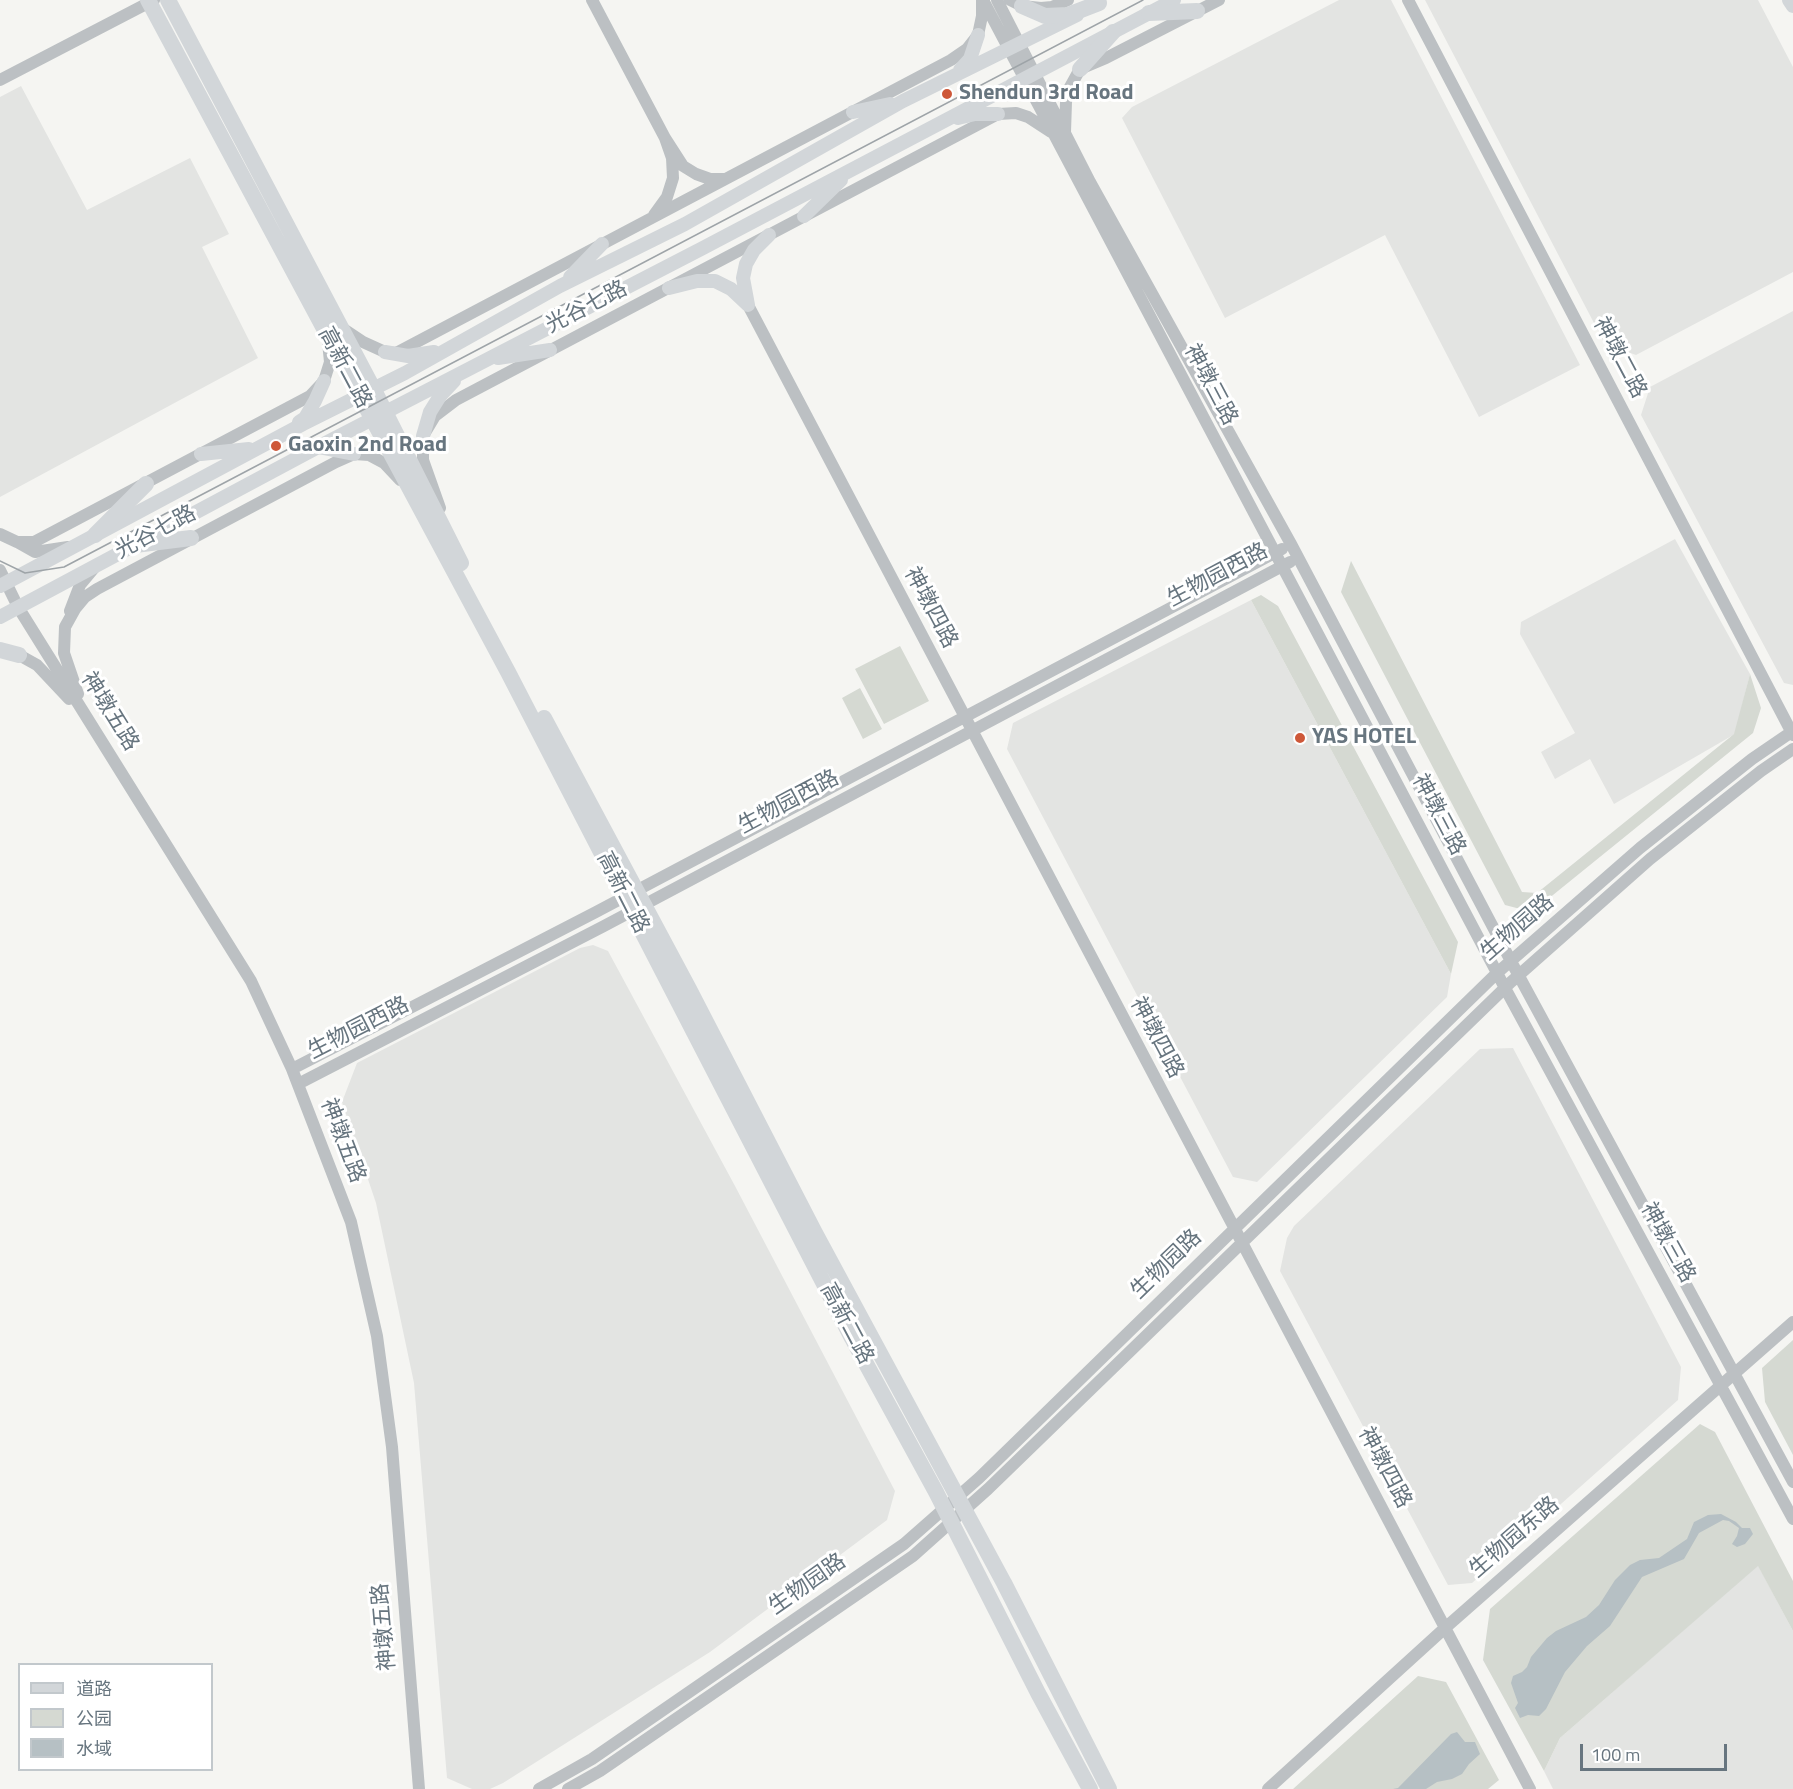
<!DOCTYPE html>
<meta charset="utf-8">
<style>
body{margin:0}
#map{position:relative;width:1793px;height:1789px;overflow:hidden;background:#f5f5f2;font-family:"Titillium Web","Noto Sans SC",sans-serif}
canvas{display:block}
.legend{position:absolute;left:18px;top:1663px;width:195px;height:108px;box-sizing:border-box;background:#fff;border:2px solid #c2c8cc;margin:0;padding:8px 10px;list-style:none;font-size:18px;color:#67757f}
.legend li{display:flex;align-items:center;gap:12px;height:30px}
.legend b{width:30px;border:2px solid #c2c8cc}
.scale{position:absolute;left:1580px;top:1744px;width:147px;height:27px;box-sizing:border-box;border:3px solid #67757f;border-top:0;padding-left:8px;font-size:18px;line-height:21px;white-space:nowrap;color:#67757f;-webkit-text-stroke:4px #fff;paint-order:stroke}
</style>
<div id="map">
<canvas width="1793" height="1789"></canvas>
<ul class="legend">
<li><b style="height:8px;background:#d2d6d9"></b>道路</li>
<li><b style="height:16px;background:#d5d9d2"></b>公园</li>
<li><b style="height:16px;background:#b6c0c4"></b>水域</li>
</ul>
<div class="scale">100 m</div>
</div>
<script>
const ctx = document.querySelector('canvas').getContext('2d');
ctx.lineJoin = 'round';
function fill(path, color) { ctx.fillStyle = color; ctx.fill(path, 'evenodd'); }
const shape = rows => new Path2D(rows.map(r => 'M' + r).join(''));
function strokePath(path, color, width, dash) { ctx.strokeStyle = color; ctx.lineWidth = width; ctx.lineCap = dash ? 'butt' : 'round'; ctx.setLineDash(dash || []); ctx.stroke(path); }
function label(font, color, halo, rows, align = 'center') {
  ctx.font = font + ' "Titillium Web","Noto Sans SC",sans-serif'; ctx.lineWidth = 6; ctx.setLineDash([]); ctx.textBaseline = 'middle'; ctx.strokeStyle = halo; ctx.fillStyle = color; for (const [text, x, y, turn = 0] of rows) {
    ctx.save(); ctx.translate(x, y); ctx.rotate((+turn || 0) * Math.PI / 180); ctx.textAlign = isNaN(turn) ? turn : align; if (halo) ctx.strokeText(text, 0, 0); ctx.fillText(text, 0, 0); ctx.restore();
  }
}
fill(shape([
 [1339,0,1391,0,1580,365,1479,417,1385,235,1225,318,1122,118,1132,107],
 [1425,0,1758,0,1793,67,1793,272,1636,355,1605,344],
 [21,86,87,210,190,158,229,234,202,247,258,358,0,497,0,97],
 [1793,311,1793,685,1784,683,1641,415,1650,387],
 [1675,539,1750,674,1735,734,1614,804,1590,759,1555,779,1541,752,1575,733,1520,634,1521,622],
 [1251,600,1451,974,1447,997,1257,1182,1233,1177,1007,749,1013,723],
 [593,945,608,951,735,1186,895,1491,887,1520,710,1652,503,1783,490,1789,472,1789,447,1778,414,1383,376,1203,342,1102,357,1063,580,948],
 [1513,1048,1681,1367,1678,1400,1472,1583,1448,1585,1280,1271,1287,1238,1294,1226,1480,1049],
 [1758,1565,1793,1631,1793,1789,1553,1789,1544,1771,1560,1738]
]), '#e3e4e2');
fill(shape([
 [1351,561,1522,892,1537,893,1734,734,1750,674,1761,708,1753,733,1532,912,1505,905,1341,592],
 [1261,595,1278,606,1458,942,1451,974,1251,600],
 [900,646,929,701,884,724,855,669],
 [860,688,882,729,863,739,842,698],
 [1793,1340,1793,1455,1765,1402,1762,1368],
 [1700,1424,1715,1432,1793,1581,1793,1631,1758,1566,1560,1738,1544,1771,1483,1660,1490,1609],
 [1418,1676,1446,1682,1499,1780,1488,1789,1293,1789]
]), '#d5d9d2');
fill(shape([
 [1721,1514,1736,1522,1742,1528,1750,1528,1753,1534,1745,1544,1737,1547,1732,1544,1737,1536,1739,1528,1729,1521,1723,1520,1699,1533,1684,1559,1642,1577,1610,1626,1587,1646,1565,1672,1546,1709,1539,1716,1528,1715,1520,1718,1515,1708,1518,1703,1511,1683,1513,1676,1522,1672,1527,1667,1531,1657,1547,1638,1556,1631,1586,1617,1599,1605,1615,1580,1630,1565,1640,1560,1659,1558,1687,1539,1694,1522,1708,1515],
 [1457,1732,1465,1742,1475,1742,1480,1754,1469,1764,1462,1774,1452,1779,1437,1782,1426,1789,1393,1789,1398,1788,1451,1734]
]), '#b6c0c4');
strokePath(shape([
 [592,0,665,138],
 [983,0,1505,988,1793,1519],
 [997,0,1090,182,1291,544,1513,965,1793,1482],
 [1010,0,1022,6,1041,8,1052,7,1068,0],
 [1408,0,1793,735],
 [0,80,154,0],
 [1065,132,1066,102,1069,89,1080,69,1106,58,1219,0],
 [654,215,667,197,673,178,672,158,665,138,683,166,696,174,710,179,724,179],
 [748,305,1530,1789],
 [342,328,363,342,385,352,396,353,951,60,967,49,978,35,982,16,982,1],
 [440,508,423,460,423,436,435,416,456,400,998,114,1016,113,1028,117,1051,132],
 [0,534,17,542,34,542,310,396,324,381,330,362,328,342],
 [19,543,35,552,68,547],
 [0,570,18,607,251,981,292,1069,351,1222,377,1336,392,1447,419,1789],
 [70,611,80,585,95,567],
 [10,654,19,655,37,665,69,699],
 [78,694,64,653,65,627,75,609,85,597,97,589,336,462,354,454,369,455,384,463,400,480],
 [292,1069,596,912,1282,549],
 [298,1084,604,926,1290,562],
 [539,1789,592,1759,904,1544,979,1478,1497,973,1640,848,1752,759,1793,731],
 [568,1789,600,1771,913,1556,988,1489,1511,982,1650,859,1761,771,1793,749],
 [1268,1789,1445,1628,1793,1322]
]), '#bcc0c3', 12);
strokePath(shape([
 [1789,0,1793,6],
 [960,70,970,59,978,35],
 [853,112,890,104],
 [958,118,975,114,998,114],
 [804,216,841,180],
 [570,277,602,244],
 [669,288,697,281,715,281,731,289,748,305,743,278,746,264,754,250,769,235],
 [385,352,408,356,434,352],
 [498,358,550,350],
 [299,422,305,418,315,401,324,381],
 [423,436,430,412,440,396,454,381],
 [318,447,354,454],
 [201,454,249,449],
 [0,586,303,424,405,373,560,286,685,224,903,101,1077,15],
 [0,617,318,447,701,249,1174,0]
]), '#d2d6d9', 14);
strokePath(shape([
 [148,0,508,672,852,1338,936,1492,1038,1693,1090,1789],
 [168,0,376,394,461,563],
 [1022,6,1045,16,1068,15,1099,3],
 [1149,13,1197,11],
 [1080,69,1113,32],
 [95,535,146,484],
 [135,545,191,538],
 [0,650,19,655],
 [544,718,689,989,815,1233,1004,1583,1109,1789]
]), '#d2d6d9', 16);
strokePath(shape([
 [0,561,25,573,64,567,1143,0]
]), '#9ea4a8', 1.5);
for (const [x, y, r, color] of [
 [947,94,6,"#ce5839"],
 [276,446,6,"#ce5839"],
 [1300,738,6,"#ce5839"]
]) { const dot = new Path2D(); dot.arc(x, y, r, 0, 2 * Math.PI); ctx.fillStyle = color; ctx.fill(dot); strokePath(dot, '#fff', 2); }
label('bold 22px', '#67757f', '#fff', [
 ["Shendun 3rd Road",959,94],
 ["Gaoxin 2nd Road",288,446],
 ["YAS HOTEL",1312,738]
], 'left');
label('22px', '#67757f', '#fff', [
 ["光谷七路",587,308,-27],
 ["神墩二路",1619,358,62],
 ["高新二路",344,368,62],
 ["神墩三路",1210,385,62],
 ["光谷七路",156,533,-28],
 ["生物园西路",1218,576,-28],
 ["神墩四路",930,608,62],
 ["神墩五路",109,712,58],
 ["生物园西路",789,803,-28],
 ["神墩三路",1438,815,62],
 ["高新二路",622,893,63],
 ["生物园路",1518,928,-41],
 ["生物园西路",359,1029,-27],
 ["神墩四路",1156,1038,62],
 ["神墩五路",342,1141,69],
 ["神墩三路",1667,1243,61],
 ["生物园路",1167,1265,-44],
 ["高新二路",846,1324,62],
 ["神墩四路",1384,1468,62],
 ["生物园东路",1515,1538,-41],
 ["生物园路",808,1585,-35],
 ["神墩五路",385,1627,-95]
]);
</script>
